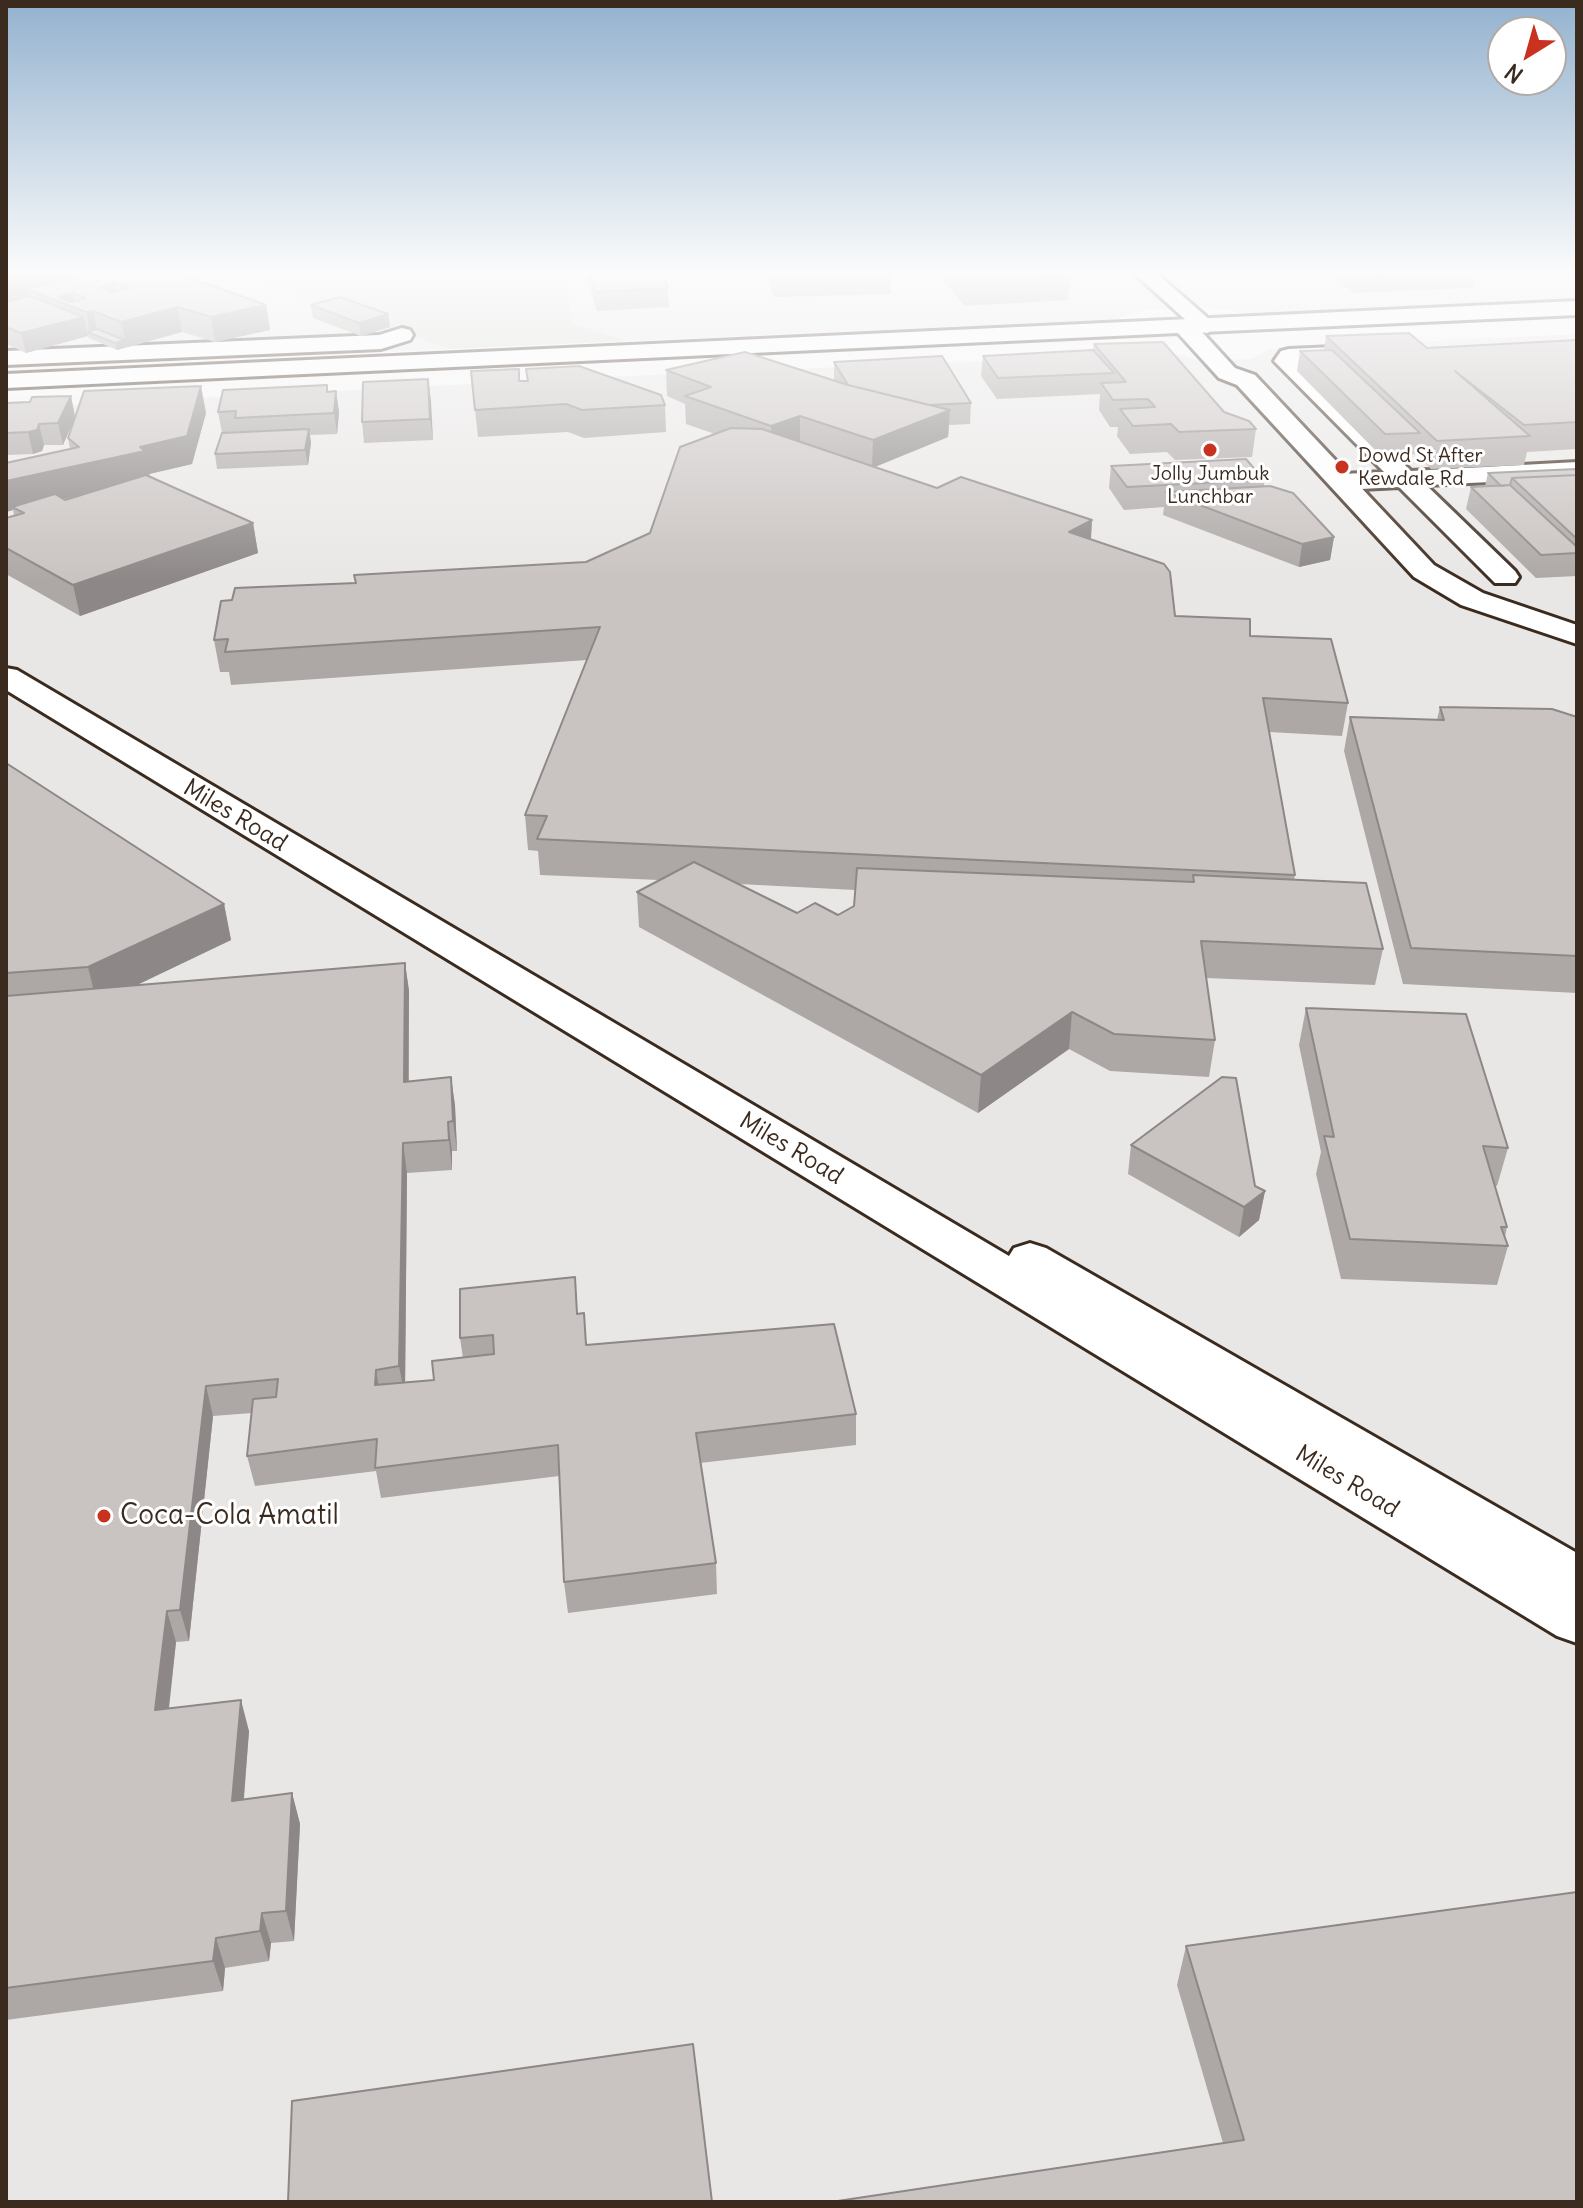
<!DOCTYPE html>
<style>
body{margin:0}
#map{position:relative;width:1583px;height:2208px;overflow:hidden;background:#f7f6f6;font-family:Delius,sans-serif}
canvas{display:block}
.frame{position:absolute;inset:0;border:8px solid #3b2a1e;pointer-events:none}
.north{position:absolute;left:1487px;top:16px;width:80px;height:80px;box-sizing:border-box;background:#fff;border:2px solid #b1aaa5;border-radius:50%;rotate:217deg;font-size:22px;font-weight:700;line-height:32px;text-align:center;color:#3b2a1e}
.north::after{content:'';display:block;margin:auto;width:28px;height:36px;background:#c8321e;clip-path:polygon(50% 0,100% 100%,50% 72%,0 100%)}
</style>
<div id="map">
<canvas width="1583" height="2208"></canvas>
<div class="frame"></div>
<div class="north">N</div>
</div>
<script>
const ctx = document.querySelector('canvas').getContext('2d');
ctx.lineJoin = 'round';
function fill(path, color) { ctx.fillStyle = color; ctx.fill(path, 'evenodd'); }
const shape = rows => new Path2D(rows.map(r => 'M' + r).join(''));
function strokePath(path, color, width, dash) { ctx.strokeStyle = color; ctx.lineWidth = width; ctx.lineCap = dash ? 'butt' : 'round'; ctx.setLineDash(dash || []); ctx.stroke(path); }
function label(font, color, halo, rows, align = 'center') {
  ctx.font = font + ' Delius,sans-serif'; ctx.lineWidth = 6; ctx.setLineDash([]); ctx.textBaseline = 'middle'; ctx.strokeStyle = halo; ctx.fillStyle = color; for (const [text, x, y, turn = 0] of rows) {
    ctx.save(); ctx.translate(x, y); ctx.rotate((+turn || 0) * Math.PI / 180); ctx.textAlign = isNaN(turn) ? turn : align; if (halo) ctx.strokeText(text, 0, 0); ctx.fillText(text, 0, 0); ctx.restore();
  }
}
fill(shape([
 [6,272,230,272,450,349,6,366],
 [563,272,1577,272,1577,300,1256,314,1204,307,1148,310,1112,320,627,341,573,323],
 [1577,334,1577,2202,6,2202,6,408,686,373,1175,354,1199,360,1252,359,1269,349]
]), '#e9e7e6');
fill(shape([
 [230,272,563,272,573,323,627,341,450,349]
]), '#dbd9d6');
const minor = shape([
 [1133,272,1155,272,1218,327,1207,333,1199,332,1133,272],
 [402,328,410,330,413,335,410,340,381,349,6,365,6,351,379,335,402,328],
 [1356,346,1367,353,1364,358,1299,362,1411,471,1577,462,1577,478,1426,485,1515,571,1519,577,1515,583,1495,583,1399,487,1342,490,1329,482,1342,474,1384,472,1274,361,1281,351,1289,349,1356,346],
 [6,668,17,670,1009,1256,1014,1248,1030,1243,1046,1248,1577,1553,1577,1643,1557,1636,6,690,6,668]
]);
const major = shape([
 [1577,301,1577,315,1202,332,1235,368,1255,375,1434,565,1483,593,1577,625,1577,644,1461,605,1414,577,1237,385,1219,378,1178,333,6,388,6,374,1577,301]
]);
strokePath(minor, '#3b2a1e', 6);
strokePath(major, '#3b2a1e', 6);
fill(minor, '#fff');
fill(major, '#fff');
fill(shape([
 [6,272,174,272,266,305,270,330,215,342,182,332,117,350,89,338,88,336,26,353,6,344],
 [585,272,662,272,668,288,669,307,597,311],
 [766,272,891,272,891,294,774,297],
 [938,272,1066,272,1070,276,1068,300,964,306],
 [1329,272,1476,272,1473,288,1353,293],
 [311,305,388,314,390,327,361,336,313,318],
 [1326,336,1427,348,1577,340,1577,449,1527,452,1524,465,1431,469,1416,454,1381,456,1297,371,1300,351,1324,350],
 [1094,344,1256,429,1252,457,1175,460,1167,452,1130,454,1117,436,1118,427,1110,427,1099,410,1100,394,997,399,981,376,983,356,1093,350],
 [834,362,971,403,970,424,949,425,948,437,875,467,937,488,1092,520,1091,539,1175,616,1250,636,1348,703,1342,736,1269,732,1295,875,1294,880,1383,949,1375,985,1206,978,1215,1040,1209,1077,1110,1071,1069,1049,978,1113,639,927,637,892,659,880,540,875,538,851,528,850,525,815,587,660,231,685,229,672,220,672,214,640,232,600,355,583,586,562,650,533,715,434,686,424,685,404,667,396,666,370,834,381],
 [739,884,855,890,854,906,838,915,797,913],
 [526,369,665,405,666,432,584,438,568,432,478,437,471,371,520,381,527,381],
 [428,379,433,440,364,443,362,422],
 [336,391,339,412,337,434,310,435,311,443,308,465,217,469,215,454,222,433,218,412],
 [71,396,75,417,63,445,44,445,42,451,33,454,6,455,6,403,30,402],
 [206,413,192,464,149,474,150,476,253,523,258,553,80,616,6,574,6,518,14,515,13,510,6,512,6,463,70,449,68,438],
 [1111,466,1264,480,1264,486,1334,537,1330,560,1299,567,1163,515,1164,507,1124,510,1109,488],
 [1577,469,1577,576,1536,578,1466,509,1471,487,1485,486,1488,473],
 [1440,707,1577,717,1577,993,1403,984,1344,751,1350,717,1437,720],
 [6,763,224,904,231,940,137,985,405,963,409,991,409,1081,451,1077,455,1106,457,1151,452,1151,452,1170,407,1173,405,1382,434,1380,463,1358,460,1338,578,1314,587,1344,856,1414,856,1445,700,1463,716,1563,717,1594,568,1613,564,1582,559,1476,381,1498,376,1471,255,1486,247,1456,252,1413,213,1416,189,1641,176,1642,169,1709,249,1731,244,1799,292,1793,300,1824,294,1941,271,1943,269,1961,225,1968,223,1991,6,2020],
 [1306,1008,1508,1148,1497,1186,1495,1186,1507,1227,1505,1237,1508,1246,1497,1285,1341,1279,1316,1174,1321,1152,1299,1045],
 [1131,1145,1255,1186,1265,1191,1259,1220,1239,1237,1128,1174],
 [1186,1946,1577,2202,1223,2143,1177,1985]
]), '#ada8a6');
fill(shape([
 [30,272,134,272,26,289,28,298,6,303,6,277],
 [114,283,119,307,99,287],
 [73,293,76,309,58,297],
 [266,305,270,330,215,342,211,317],
 [178,307,182,332,117,350,115,343,125,340,121,322],
 [93,311,98,336,90,333,86,312],
 [388,314,390,327,361,336,359,323],
 [84,317,88,336,26,353,21,333],
 [428,379,431,400,433,440,430,419],
 [201,386,206,413,192,464,149,474,151,480,17,509,12,507,13,510,6,512,6,481,140,447],
 [336,391,339,412,337,434,334,413],
 [71,396,75,417,63,445,58,423],
 [950,410,948,437,872,468,873,440],
 [800,416,800,443,771,454,771,426],
 [39,424,44,445,42,451,33,454,28,432],
 [309,429,311,443,308,465,305,450],
 [1092,520,1090,550,1069,532],
 [253,523,258,553,80,616,73,585],
 [1334,537,1330,560,1299,567,1302,544],
 [224,904,231,940,97,1004,88,967],
 [405,963,409,991,408,1111,404,1082],
 [1072,1012,1069,1049,978,1113,981,1075],
 [451,1077,455,1106,457,1151,453,1121],
 [448,1122,452,1151,452,1170,449,1140],
 [403,1143,407,1173,405,1397,399,1366],
 [1265,1191,1259,1220,1239,1237,1244,1207],
 [376,1370,381,1400,375,1385],
 [206,1386,213,1416,189,1641,180,1610],
 [167,1611,176,1642,165,1741,155,1710],
 [241,1700,249,1731,241,1831,232,1801],
 [292,1793,300,1824,294,1941,286,1911],
 [262,1913,271,1943,269,1961,260,1931],
 [216,1938,225,1968,223,1991,213,1961]
]), '#8d8887');
const building = shape([
 [6,272,30,272,6,277,6,272],
 [96,272,174,272,266,305,211,317,178,307,121,322,93,311,86,312,26,289,96,272],
 [114,283,128,288,113,292,99,287,114,283],
 [73,293,86,298,71,302,58,297,73,293],
 [589,272,662,272,668,288,596,292,589,272],
 [958,272,1066,272,1070,276,966,281,958,272],
 [1345,272,1370,272,1379,279,1355,280,1345,272],
 [30,296,84,317,21,333,6,327,6,302,30,296],
 [340,297,388,314,359,323,311,305,340,297],
 [97,329,125,340,115,343,87,332,97,329],
 [1409,333,1427,348,1577,340,1577,422,1524,425,1455,371,1530,436,1437,441,1326,336,1409,333],
 [1163,342,1224,412,1249,421,1256,429,1179,432,1171,424,1133,426,1120,409,1155,407,1148,399,1113,400,1101,383,1126,382,1094,344,1163,342],
 [1093,350,1114,373,998,378,983,356,1093,350],
 [1332,350,1420,433,1385,434,1300,351,1332,350],
 [745,352,848,385,950,410,873,440,800,416,771,426,685,396,711,387,666,370,745,352],
 [942,356,971,403,929,405,848,385,834,362,942,356],
 [579,366,661,395,665,405,582,410,566,404,475,410,471,371,519,369,519,381,528,381,526,369,579,366],
 [428,379,430,419,362,422,363,382,428,379],
 [327,385,327,392,336,391,334,413,235,418,236,411,218,412,223,390,327,385],
 [201,386,187,436,140,447,145,451,6,481,6,463,79,447,68,438,84,391,201,386],
 [71,396,58,423,39,424,37,430,28,432,6,433,6,403,30,402,32,397,71,396],
 [731,428,762,429,937,488,961,477,1092,520,1069,532,1164,564,1170,572,1175,616,1250,619,1250,636,1331,639,1348,703,1263,698,1295,875,537,839,547,816,525,815,600,627,225,652,228,639,214,640,221,601,232,600,235,588,356,583,354,575,586,562,650,533,680,447,731,428],
 [309,429,305,450,215,454,222,433,309,429],
 [1246,459,1264,480,1127,487,1111,466,1246,459],
 [1577,469,1577,475,1512,478,1510,485,1501,486,1488,473,1577,469],
 [146,475,253,523,73,585,6,548,6,518,24,513,12,507,55,494,65,500,146,475],
 [1577,475,1577,539,1512,478,1577,475],
 [1510,485,1577,547,1577,553,1541,555,1471,487,1510,485],
 [1270,486,1293,493,1334,537,1302,544,1166,492,1270,486],
 [1440,707,1552,709,1577,717,1577,956,1411,948,1350,717,1444,720,1440,707],
 [6,763,224,904,88,967,6,973,6,763],
 [694,862,797,913,815,903,838,915,854,906,857,868,1194,882,1193,875,1366,883,1383,949,1201,941,1215,1040,1114,1034,1072,1012,981,1075,637,892,694,862],
 [405,963,404,1082,451,1077,453,1121,448,1122,449,1140,403,1143,399,1366,376,1370,375,1385,434,1380,432,1361,494,1354,493,1335,460,1338,460,1289,575,1277,577,1314,584,1313,586,1345,834,1324,856,1414,696,1433,716,1563,564,1582,558,1445,375,1468,377,1439,247,1456,253,1399,276,1397,278,1379,206,1386,180,1610,167,1611,155,1710,241,1700,232,1801,292,1793,286,1911,262,1913,260,1931,216,1938,213,1961,6,1988,6,996,405,963],
 [1306,1008,1466,1014,1508,1148,1483,1146,1507,1227,1501,1227,1508,1246,1350,1239,1324,1136,1334,1137,1306,1008],
 [1222,1077,1236,1078,1255,1186,1265,1191,1244,1207,1131,1145,1222,1077],
 [1577,1892,1577,2202,831,2202,1244,2140,1186,1946,1577,1892],
 [693,2044,712,2202,288,2202,292,2101,693,2044]
]);
fill(building, '#c9c3c1');
strokePath(building, '#8d8887', 2);
const sky = ctx.createLinearGradient(0, 0, 0, 581);
sky.addColorStop(0, '#93b2cf');
sky.addColorStop(0.47, '#fbfbfb');
sky.addColorStop(1, '#fbfbfb00');
ctx.fillStyle = sky;
ctx.fillRect(0, 0, 1583, 581);
for (const [x, y, r, color] of [
 [1210,450,8,"#c8321e"],
 [1342,467,8,"#c8321e"],
 [104,1516,8,"#c8321e"]
]) { const dot = new Path2D(); dot.arc(x, y, r, 0, 2 * Math.PI); ctx.fillStyle = color; ctx.fill(dot); strokePath(dot, '#fff', 3); }
label('20px', '#3b2a1e', '#fff', [
 ["Dowd St After",1358,456],
 ["Kewdale Rd",1358,479],
 ["Jolly Jumbuk",1210,474,"center"],
 ["Lunchbar",1210,497,"center"]
], 'left');
label('24px', '#3b2a1e', '#fff', [
 ["Miles Road",235,816,31],
 ["Miles Road",791,1149,31],
 ["Miles Road",1347,1482,31]
]);
label('28px', '#3b2a1e', '#fff', [
 ["Coca-Cola Amatil",120,1516]
], 'left');
</script>
